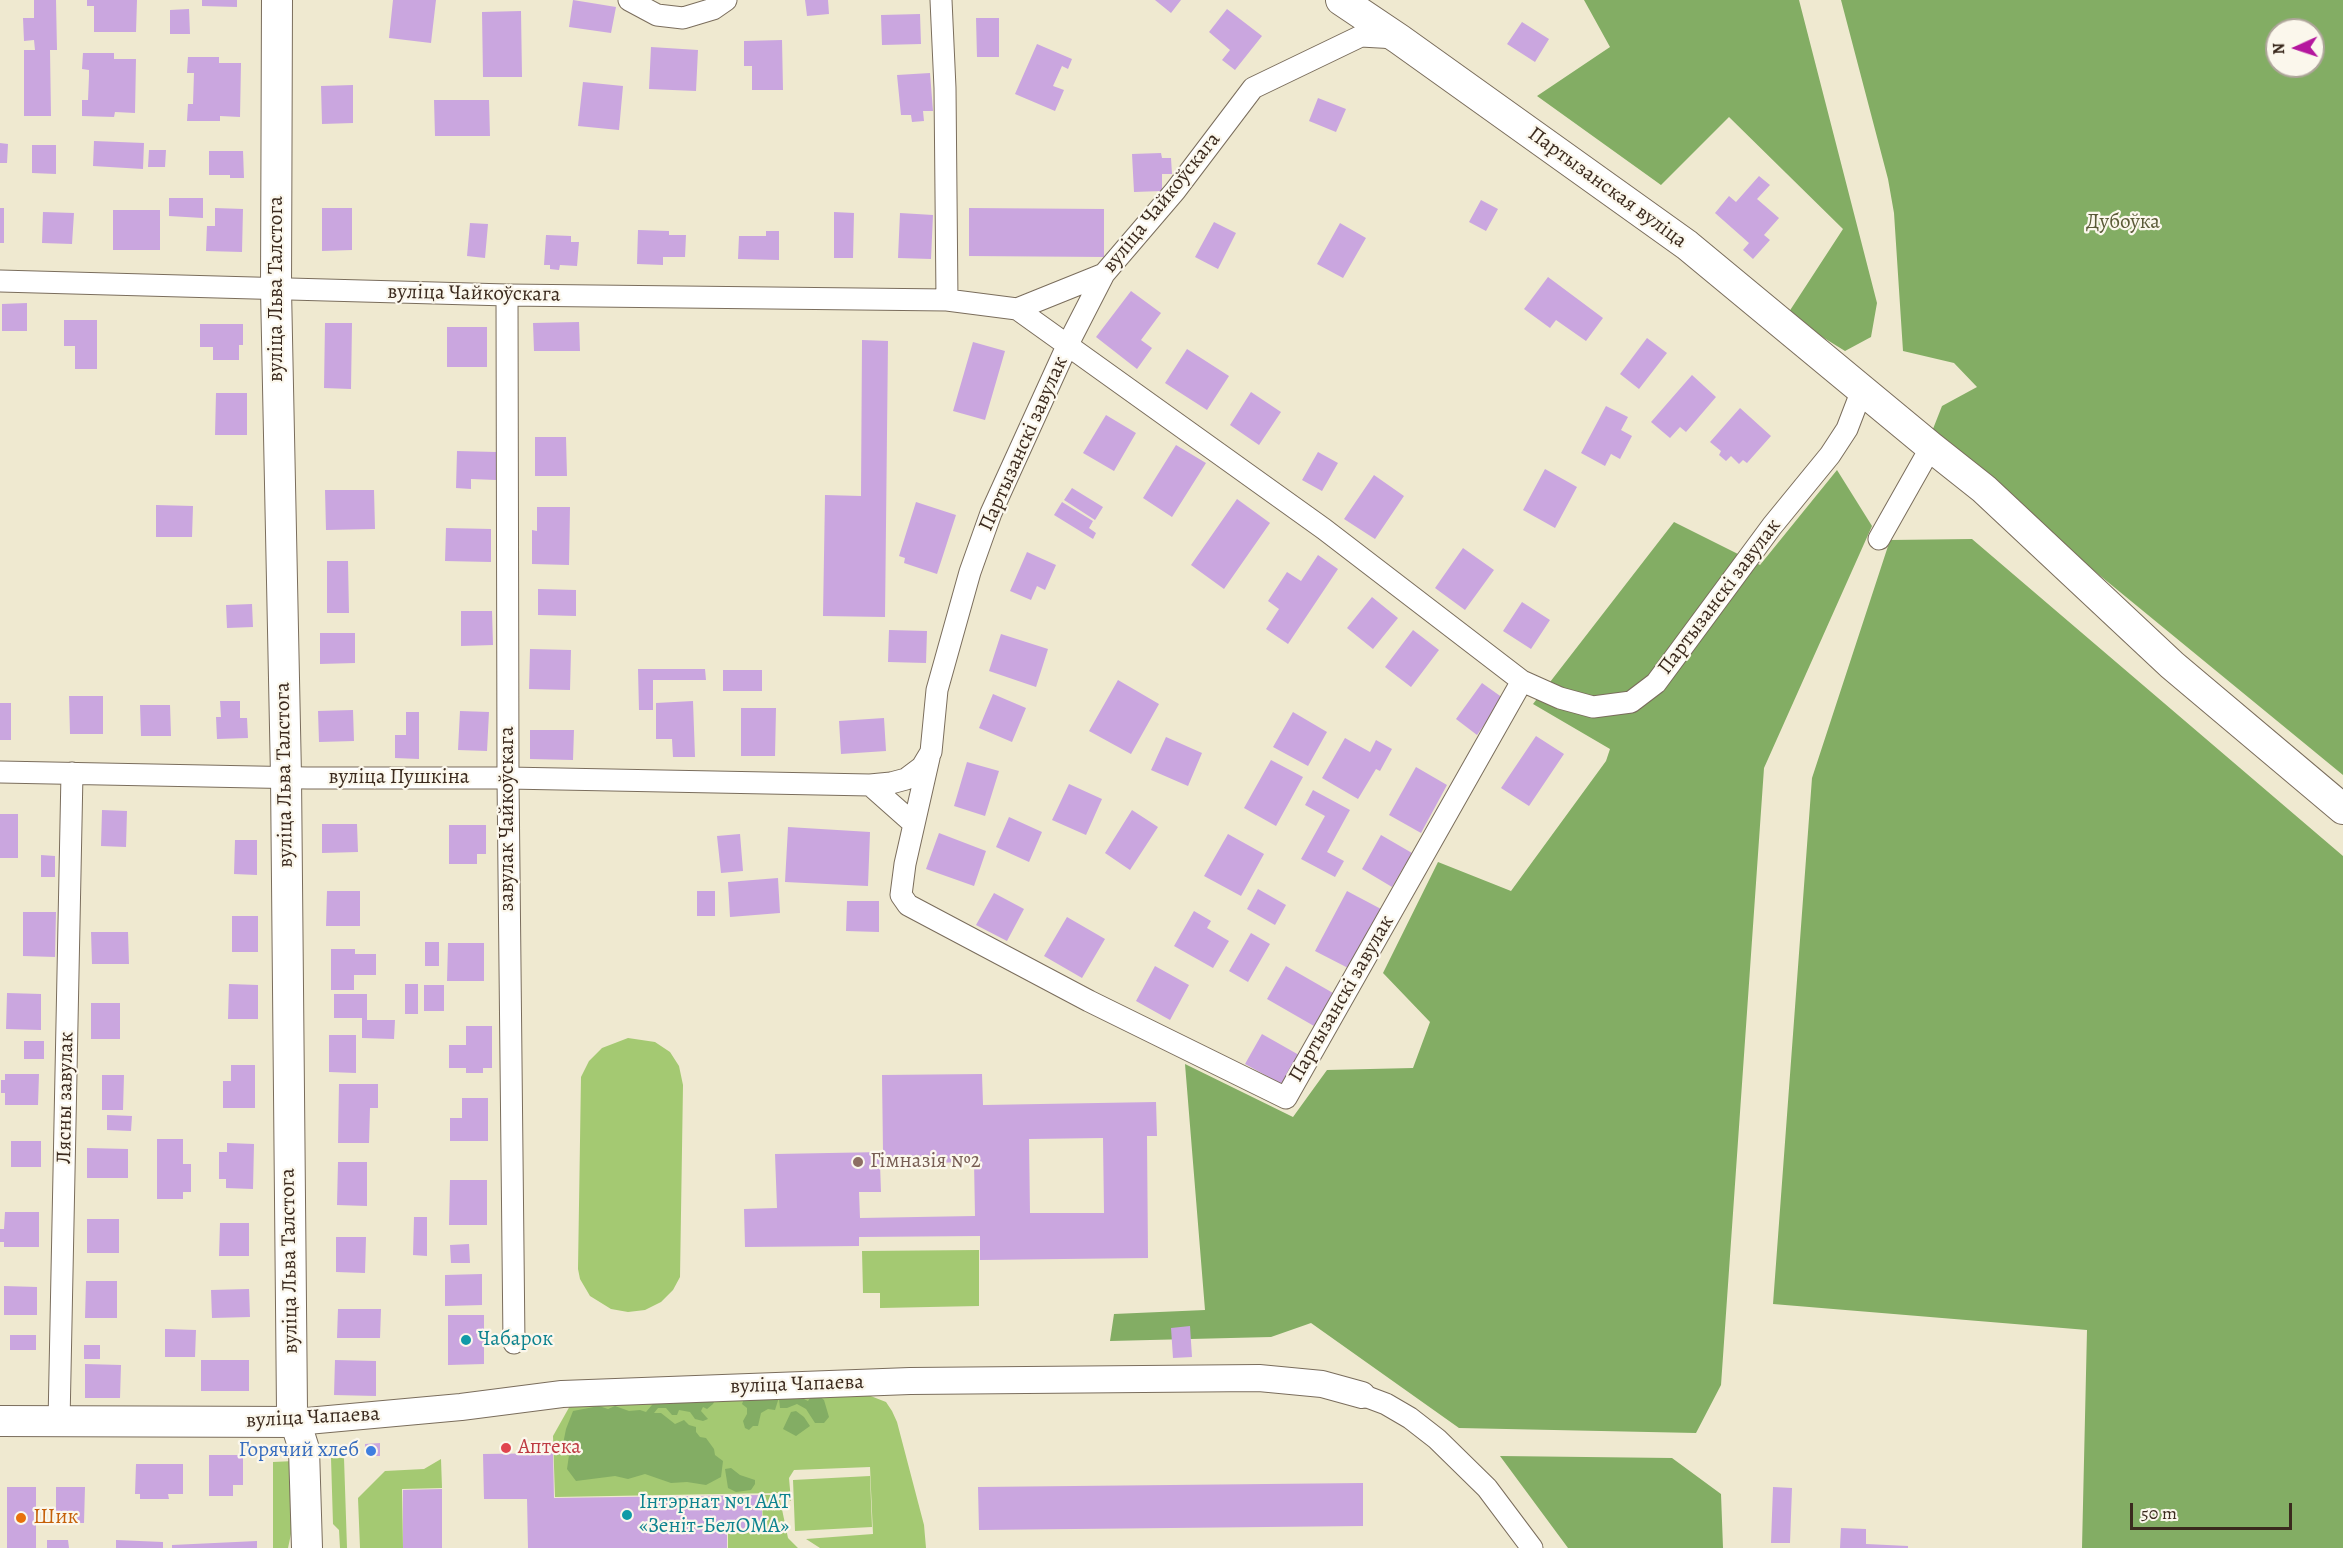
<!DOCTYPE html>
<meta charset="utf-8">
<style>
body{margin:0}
#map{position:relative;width:2343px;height:1548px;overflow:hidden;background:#efe9d0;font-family:Alegreya,serif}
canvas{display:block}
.north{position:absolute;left:2265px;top:18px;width:60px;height:60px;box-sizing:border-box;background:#fbf7ec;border:2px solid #aea59a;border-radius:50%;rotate:267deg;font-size:16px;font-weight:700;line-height:24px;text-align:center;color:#3b2a1e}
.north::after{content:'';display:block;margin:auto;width:21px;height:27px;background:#b5179e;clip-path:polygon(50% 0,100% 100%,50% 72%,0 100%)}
.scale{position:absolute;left:2130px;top:1503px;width:162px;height:27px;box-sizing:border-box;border:3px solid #3b2a1e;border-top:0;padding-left:8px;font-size:18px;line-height:21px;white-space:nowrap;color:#3b2a1e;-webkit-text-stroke:4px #fbf7ec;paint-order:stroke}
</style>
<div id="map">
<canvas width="2343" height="1548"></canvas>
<div class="north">N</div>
<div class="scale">50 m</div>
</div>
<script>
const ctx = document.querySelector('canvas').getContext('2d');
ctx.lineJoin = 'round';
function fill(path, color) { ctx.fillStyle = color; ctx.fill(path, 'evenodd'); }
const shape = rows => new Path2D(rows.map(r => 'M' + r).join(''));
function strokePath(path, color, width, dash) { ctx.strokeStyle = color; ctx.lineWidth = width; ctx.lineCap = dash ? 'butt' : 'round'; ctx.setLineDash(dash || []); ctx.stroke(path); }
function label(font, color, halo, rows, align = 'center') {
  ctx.font = font + ' Alegreya,serif'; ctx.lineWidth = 4.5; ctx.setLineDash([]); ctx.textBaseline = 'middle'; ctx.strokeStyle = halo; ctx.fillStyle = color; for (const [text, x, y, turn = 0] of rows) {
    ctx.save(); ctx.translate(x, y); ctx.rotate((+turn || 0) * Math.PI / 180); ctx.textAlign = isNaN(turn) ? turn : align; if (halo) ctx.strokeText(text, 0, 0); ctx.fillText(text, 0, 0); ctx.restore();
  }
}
fill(shape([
 [628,1038,655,1042,670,1052,679,1066,683,1085,680,1277,673,1290,661,1302,645,1310,628,1312,611,1309,590,1296,580,1279,578,1269,581,1077,589,1061,602,1048],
 [979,1250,979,1306,880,1308,880,1293,863,1293,862,1251],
 [868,1395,886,1402,892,1411,897,1422,924,1525,926,1548,820,1548,806,1539,873,1534,870,1467,794,1470,789,1478,791,1501,777,1493,555,1497,553,1436,571,1404],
 [331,1458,344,1458,347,1548,340,1548,339,1530,333,1524],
 [441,1459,442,1488,402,1489,403,1548,360,1548,358,1498,385,1471,424,1469],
 [294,1461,295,1515,288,1548,273,1548,273,1462],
 [870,1476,872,1527,795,1531,793,1480],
 [762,1495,779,1495,788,1538,798,1548,728,1548,728,1533,763,1532]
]), '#a4c972');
fill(shape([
 [1584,0,1799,0,1877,303,1871,337,1845,351,1787,315,1843,229,1729,117,1661,185,1537,96,1610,47],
 [1841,0,2343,0,2343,775,2003,496,1931,434,1942,406,1977,387,1954,363,1903,351,1894,213,1888,179],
 [2277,30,2313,30,2313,66,2277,66],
 [1837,470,1872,526,1764,768,1721,1385,1696,1433,1459,1428,1311,1323,1271,1337,1110,1341,1114,1314,1205,1310,1185,1064,1293,1117,1327,1070,1413,1068,1430,1022,1383,973,1438,862,1511,891,1606,761,1610,749,1533,704,1674,522,1760,565],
 [1972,539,2343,856,2343,1548,2082,1548,2087,1330,1773,1304,1812,778,1890,540],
 [781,1391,775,1410,768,1409,761,1413,758,1426,753,1426,749,1430,745,1428,743,1421,747,1414,747,1408,742,1404,744,1399],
 [814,1392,824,1400,829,1417,824,1423,815,1423,806,1409,797,1404,787,1408,780,1408,779,1399,798,1396,808,1401],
 [685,1396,688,1396,690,1403,694,1403,696,1400,716,1398,713,1404,707,1409,703,1407,701,1411,708,1419,703,1421,695,1419,690,1412,679,1410,677,1415,672,1415,666,1408,658,1408,654,1413,661,1413,675,1424,684,1420,689,1425,696,1427,696,1432,700,1437,706,1438,714,1449,715,1455,723,1461,721,1477,706,1485,687,1482,671,1483,645,1474,628,1479,615,1476,576,1481,567,1469,569,1455,563,1444,566,1429,573,1411,599,1406,608,1409,615,1406,629,1411,640,1410,646,1412,657,1399,668,1398,673,1404],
 [796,1411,804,1417,810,1426,796,1436,783,1429,791,1412],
 [1500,1456,1672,1458,1721,1494,1723,1548,1568,1548],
 [731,1468,740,1475,755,1480,755,1484,751,1490,736,1492,728,1488,725,1469]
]), '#83ad64');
fill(shape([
 [34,0,56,0,57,50,50,50,51,116,24,116,24,50,35,50,34,40,24,41,23,18,34,18],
 [87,0,137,0,136,32,94,32,94,6,87,6],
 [202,0,237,0,237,7,202,6],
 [393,0,436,0,431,43,389,38],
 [573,0,616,7,611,33,569,27],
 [805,0,828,0,829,14,807,16],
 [1155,0,1181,0,1171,13],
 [189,9,190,34,170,34,170,10],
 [1227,9,1262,36,1235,70,1222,60,1230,50,1209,32],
 [521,11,522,77,483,77,482,12],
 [920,14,921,44,882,45,881,15],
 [976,18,999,18,999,57,977,57],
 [1522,22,1549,39,1535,62,1507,44],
 [782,40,783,90,752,90,752,66,744,66,744,41],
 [1037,44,1072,59,1068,69,1062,66,1053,86,1064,90,1055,111,1015,94],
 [651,47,698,50,696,91,649,89],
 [83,53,114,53,114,59,136,59,135,113,115,112,114,117,82,116,82,100,88,100,89,76,89,70,82,69],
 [188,57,219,57,219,63,241,63,240,117,220,116,220,121,187,121,188,104,193,104,194,73,187,73],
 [930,73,933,111,923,111,924,121,912,122,911,115,901,115,897,75],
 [583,82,623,86,619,130,578,126],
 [353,85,353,123,322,124,321,86],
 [1318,98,1346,109,1336,132,1309,121],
 [434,100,489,100,490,136,435,136],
 [94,141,144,143,143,169,93,166],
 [0,143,8,144,7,163,0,163],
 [32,145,56,145,56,174,32,173],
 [149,150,166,150,165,167,148,167],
 [209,151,243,151,244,178,230,178,230,175,209,175],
 [1161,153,1162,158,1171,158,1172,174,1162,174,1162,191,1134,192,1132,154],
 [1759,176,1770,185,1757,199,1779,218,1764,235,1770,240,1753,259,1743,250,1749,243,1715,213,1729,196,1736,202],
 [169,198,203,198,203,218,169,216],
 [1481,200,1498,209,1486,231,1469,222],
 [0,208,4,208,4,243,0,243],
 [215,208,243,209,242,252,206,251,207,226,215,226],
 [322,208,352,208,352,250,322,251],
 [969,208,1104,209,1104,257,969,256],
 [113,210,160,210,160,250,113,250],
 [43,212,74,213,72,244,42,243],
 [834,212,854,213,853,258,834,258],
 [900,213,933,215,931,259,898,258],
 [1214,222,1236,233,1218,269,1195,257],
 [470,223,488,224,485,258,467,256],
 [1340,223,1366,238,1343,278,1317,264],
 [638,230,669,231,669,235,686,235,685,257,663,257,663,265,637,264],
 [766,231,779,231,779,260,738,259,739,236,766,236],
 [546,235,571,236,571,242,579,242,577,266,560,265,559,270,550,269,550,265,544,265],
 [1548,277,1603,318,1586,341,1556,320,1550,328,1524,309],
 [1131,291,1161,313,1141,340,1152,348,1137,369,1096,337],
 [27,303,27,331,2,331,2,304],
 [64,320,97,320,97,369,75,369,75,346,64,346],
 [579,322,580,351,534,351,533,323],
 [325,323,352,323,351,389,324,388],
 [200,324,243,324,243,345,239,345,239,360,213,360,213,347,200,347],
 [447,327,487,327,487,367,447,367],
 [1647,338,1667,353,1639,389,1620,374],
 [862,340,888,341,885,617,823,616,825,495,861,496],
 [973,342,1005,351,985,420,953,411],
 [1187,349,1229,376,1207,410,1165,383],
 [1692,375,1716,397,1686,432,1680,427,1670,438,1651,422],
 [1251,392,1281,412,1259,445,1230,425],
 [216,393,247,393,247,435,215,435],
 [1606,406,1628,417,1621,430,1632,436,1620,459,1611,454,1605,466,1581,453],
 [1740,408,1771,436,1747,463,1743,460,1739,464,1731,456,1726,461,1719,455,1721,451,1710,442],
 [1106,415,1136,433,1114,471,1083,453],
 [535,437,566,437,567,476,535,476],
 [1176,445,1206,463,1172,517,1143,498],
 [457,451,496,452,496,480,471,479,471,489,456,488],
 [1318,452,1338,463,1322,491,1302,480],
 [1545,469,1577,487,1555,528,1523,510],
 [1374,475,1404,496,1375,539,1344,519],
 [1072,488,1103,507,1095,520,1064,500],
 [325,490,374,490,375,529,326,530],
 [1237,499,1270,523,1224,589,1191,565],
 [916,502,956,515,937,574,904,563,905,558,899,556],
 [1062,502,1093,521,1089,528,1096,533,1093,539,1054,515],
 [156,505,193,506,192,537,156,537],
 [537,507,570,507,569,565,532,564,532,530,537,531],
 [446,528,491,529,491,562,445,561],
 [1463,548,1494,570,1465,610,1435,588],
 [1027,552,1056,565,1045,590,1037,586,1031,600,1010,591],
 [1318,555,1338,569,1288,644,1266,629,1279,609,1268,601,1287,572,1301,581],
 [327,561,348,561,349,613,327,613],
 [538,589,576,590,576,616,538,615],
 [1372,597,1398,618,1373,649,1347,628],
 [1522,602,1550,620,1531,649,1503,631],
 [252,604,253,627,227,628,226,605],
 [461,611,492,611,493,645,461,646],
 [889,630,927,631,926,663,888,662],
 [1413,630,1439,650,1411,687,1385,667],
 [320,633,355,633,355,663,320,664],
 [1001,634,1048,649,1036,687,989,671],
 [530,649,571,650,570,690,529,689],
 [638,669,705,669,706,680,653,680,653,710,639,710],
 [723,670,762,670,762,691,723,691],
 [1118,680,1159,704,1131,754,1089,731],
 [1482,683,1503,698,1477,735,1456,719],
 [993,694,1026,708,1012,742,979,728],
 [69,696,103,696,103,734,70,734],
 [220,701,240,701,240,718,247,718,248,738,217,739,216,717,221,717],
 [693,701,695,757,673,757,672,739,656,739,656,703],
 [0,703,11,703,11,740,0,740],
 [140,705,170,705,171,736,141,736],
 [741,708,776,708,775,756,741,756],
 [353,710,354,741,319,742,318,711],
 [460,711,489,712,487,751,458,750],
 [406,712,419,712,419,759,395,758,395,735,406,735],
 [1293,712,1327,732,1308,766,1273,747],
 [884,718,886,751,841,754,839,721],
 [530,730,574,730,573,760,530,759],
 [1536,736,1564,754,1529,806,1501,788],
 [1166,737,1202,753,1188,786,1151,770],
 [1345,738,1370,752,1376,740,1392,749,1380,771,1376,769,1358,799,1322,778],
 [1271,760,1303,777,1276,826,1244,808],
 [967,762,999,771,985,816,954,806],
 [1416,767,1447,785,1421,833,1389,815],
 [1069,784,1102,799,1086,835,1052,820],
 [1313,790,1350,810,1327,852,1344,861,1335,877,1301,859,1325,816,1305,805],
 [102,810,127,811,126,847,101,846],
 [1132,810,1158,827,1130,870,1105,853],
 [0,814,18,814,18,858,0,858],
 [1009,817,1042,832,1029,862,996,847],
 [322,824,357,824,358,852,322,853],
 [449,825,486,825,486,854,477,854,477,864,449,864],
 [788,827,870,832,868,886,785,882],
 [939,833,986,851,974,886,926,869],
 [740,834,743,871,721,873,717,836],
 [1228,834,1264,854,1241,896,1204,876],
 [1381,835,1412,853,1392,887,1362,869],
 [235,840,257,840,257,875,234,874],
 [41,855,55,856,55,877,41,877],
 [778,878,780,913,730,917,728,882],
 [1258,889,1286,905,1275,925,1247,909],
 [327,891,360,891,360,926,326,926],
 [697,891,715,891,715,916,697,916],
 [1347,891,1381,909,1350,969,1315,951],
 [994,893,1024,909,1007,941,976,925],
 [847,901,879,901,879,932,846,931],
 [1194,911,1211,921,1207,928,1229,941,1213,968,1174,946],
 [23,912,56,912,55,957,23,956],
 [232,916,258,916,258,952,232,952],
 [1067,917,1105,939,1082,978,1044,956],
 [91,932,128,932,129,964,92,964],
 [1251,933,1270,944,1248,982,1229,971],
 [425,942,439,942,439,966,425,966],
 [448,943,484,943,484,981,447,981],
 [331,949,355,949,355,954,376,954,376,975,354,975,354,990,331,990],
 [1155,966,1189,985,1170,1020,1136,1001],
 [1286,966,1333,993,1314,1026,1267,999],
 [229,984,258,985,258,1019,228,1019],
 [405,984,418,984,418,1014,405,1014],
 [424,985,444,985,444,1011,424,1011],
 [7,993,41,994,41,1030,6,1029],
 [334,994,367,994,367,1020,395,1020,394,1039,362,1038,362,1018,334,1018],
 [91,1003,120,1003,120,1039,91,1039],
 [466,1026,492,1026,492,1068,483,1068,483,1073,466,1073,466,1068,449,1068,449,1045,466,1045],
 [1262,1034,1299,1055,1283,1085,1245,1064],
 [329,1035,356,1035,356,1073,329,1072],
 [24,1041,44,1041,44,1059,24,1059],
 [231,1065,255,1065,255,1108,223,1108,223,1081,231,1081],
 [5,1074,39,1074,38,1105,5,1105,5,1093,1,1093,1,1080,5,1080],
 [982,1074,983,1105,1156,1102,1157,1136,1147,1136,1148,1258,980,1260,980,1236,859,1237,859,1246,745,1247,744,1209,777,1208,775,1154,883,1152,882,1075],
 [1103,1138,1104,1213,1030,1213,1029,1139],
 [974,1162,975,1216,860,1218,859,1192,881,1192,880,1164],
 [102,1075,124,1075,123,1110,102,1110],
 [339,1084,378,1084,378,1108,370,1108,369,1143,338,1143],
 [462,1098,488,1098,488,1141,450,1141,450,1118,462,1118],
 [107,1115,132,1116,131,1131,107,1130],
 [157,1139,183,1139,183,1164,191,1164,191,1192,183,1192,183,1199,157,1199],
 [11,1141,41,1141,41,1167,11,1167],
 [227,1143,254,1144,253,1189,226,1188,226,1179,219,1179,219,1152,227,1152],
 [87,1148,128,1149,128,1178,87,1178],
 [338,1162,367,1162,367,1206,337,1205],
 [450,1180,487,1180,487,1225,449,1225],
 [5,1212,39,1212,39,1247,4,1247,4,1242,0,1242,0,1229,4,1229],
 [414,1217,427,1217,427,1256,413,1255],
 [87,1219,119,1219,119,1253,87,1253],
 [220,1223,249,1223,249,1256,219,1256],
 [336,1237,366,1237,365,1273,336,1272],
 [469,1244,470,1263,451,1263,450,1245],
 [482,1274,482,1305,445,1306,445,1275],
 [86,1281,117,1281,117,1318,85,1318],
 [4,1286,37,1287,37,1315,4,1315],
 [249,1289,250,1317,212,1318,211,1290],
 [338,1309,381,1309,380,1338,337,1338],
 [448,1315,484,1315,484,1364,448,1365],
 [1190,1326,1192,1357,1173,1358,1171,1328],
 [165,1329,196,1330,195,1357,165,1357],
 [10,1335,36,1335,36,1350,10,1350],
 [84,1345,100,1345,100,1359,84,1359],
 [201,1360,249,1360,249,1391,201,1391],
 [335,1360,376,1361,376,1396,334,1395],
 [85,1364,121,1365,120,1398,85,1398],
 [380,1443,380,1456,366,1456,365,1444],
 [553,1453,554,1498,762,1495,762,1531,727,1532,727,1548,528,1548,527,1499,484,1499,483,1454],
 [209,1455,243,1455,243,1485,233,1485,233,1496,209,1496],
 [136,1464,183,1464,183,1494,168,1494,169,1499,140,1499,140,1494,135,1494],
 [1363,1483,1363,1526,979,1530,978,1487],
 [7,1487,36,1487,36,1548,7,1548],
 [56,1487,85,1487,84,1523,56,1523],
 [1773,1487,1792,1488,1790,1543,1771,1543],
 [442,1489,442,1548,403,1548,403,1490],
 [1841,1528,1866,1529,1866,1544,1908,1546,1908,1548,1840,1548],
 [47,1540,68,1540,69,1548,47,1548],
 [116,1540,163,1542,163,1548,116,1548],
 [257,1541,257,1548,172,1548,172,1545]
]), '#caa6df');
const minor = shape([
 [629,0,657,15,683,18,713,9,726,0],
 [941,0,945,88,947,300],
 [0,281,507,295,947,300,1017,309,1324,529,1522,681],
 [507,295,508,778,514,1343],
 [1017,309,1104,274],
 [1879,539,1931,447],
 [929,758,905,864,901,895,908,905,1089,1001,1286,1098,1522,681,1560,698,1593,707,1631,702,1656,683,1772,526,1830,455,1847,429,1862,390],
 [0,772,307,778,508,778,870,785,891,783,906,779,922,767,931,752,937,690,970,572,991,513,1067,346,1104,274,1175,191,1253,88,1361,36,1397,38],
 [870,785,914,824],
 [1362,1395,1386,1404,1410,1418,1437,1439,1487,1488,1532,1548],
 [59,1422,72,773]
]);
const tertiary = shape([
 [296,1422,461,1407,562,1394,910,1381,1259,1378,1322,1384,1362,1395]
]);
const secondary = shape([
 [277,0,276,289,286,776,292,1411,304,1449,307,1548],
 [1341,0,1399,39,1687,245,1931,447,1984,489,2172,665,2343,809],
 [0,1421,296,1422]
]);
strokePath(minor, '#7a6d5c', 23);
strokePath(tertiary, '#7a6d5c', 28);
strokePath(secondary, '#7a6d5c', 32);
strokePath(minor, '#fff', 21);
strokePath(tertiary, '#fff', 26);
strokePath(secondary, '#fff', 30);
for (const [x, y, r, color] of [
 [858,1162,6,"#8d6e63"],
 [466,1340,6,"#0f9aa8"],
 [506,1448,6,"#e0444e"],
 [371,1451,6,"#3f7fe0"],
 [627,1515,6,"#0f9aa8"],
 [21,1518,6,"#e8710a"]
]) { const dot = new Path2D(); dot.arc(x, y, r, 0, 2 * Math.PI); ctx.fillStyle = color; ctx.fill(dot); strokePath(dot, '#fbf7ec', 2); }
label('21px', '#3b2a1e', '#fbf7ec', [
 ["Партызанская вуліца",1607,188,36],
 ["вуліца Чайкоўскага",1162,203,-51],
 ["вуліца Льва Талстога",277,289,-90],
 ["вуліца Чайкоўскага",474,294,1],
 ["Партызанскі завулак",1024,444,-66],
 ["Партызанскі завулак",1720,597,-53],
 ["вуліца Льва Талстога",285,775,-91],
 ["вуліца Пушкіна",399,778],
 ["завулак Чайкоўскага",508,819,-90],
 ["Партызанскі завулак",1342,999,-60],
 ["Лясны завулак",66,1098,-89],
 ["вуліца Льва Талстога",290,1261,-91],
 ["вуліца Чапаева",797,1385,-2],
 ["вуліца Чапаева",313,1418,-3]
]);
label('21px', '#5a5a37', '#fbf7ec', [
 ["Дубоўка",2123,223]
]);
label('21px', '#785e54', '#fbf7ec', [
 ["Гімназія №2",870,1162]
], 'left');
label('21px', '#0d838f', '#fbf7ec', [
 ["Чабарок",478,1340],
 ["Інтэрнат №1 ААТ",639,1503],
 ["«Зеніт-БелОМА»",639,1527]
], 'left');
label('21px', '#be3a42', '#fbf7ec', [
 ["Аптека",518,1448]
], 'left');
label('21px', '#366cbe', '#fbf7ec', [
 ["Горячий хлеб",359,1451]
], 'right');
label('21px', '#c56008', '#fbf7ec', [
 ["Шик",33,1518]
], 'left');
</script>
